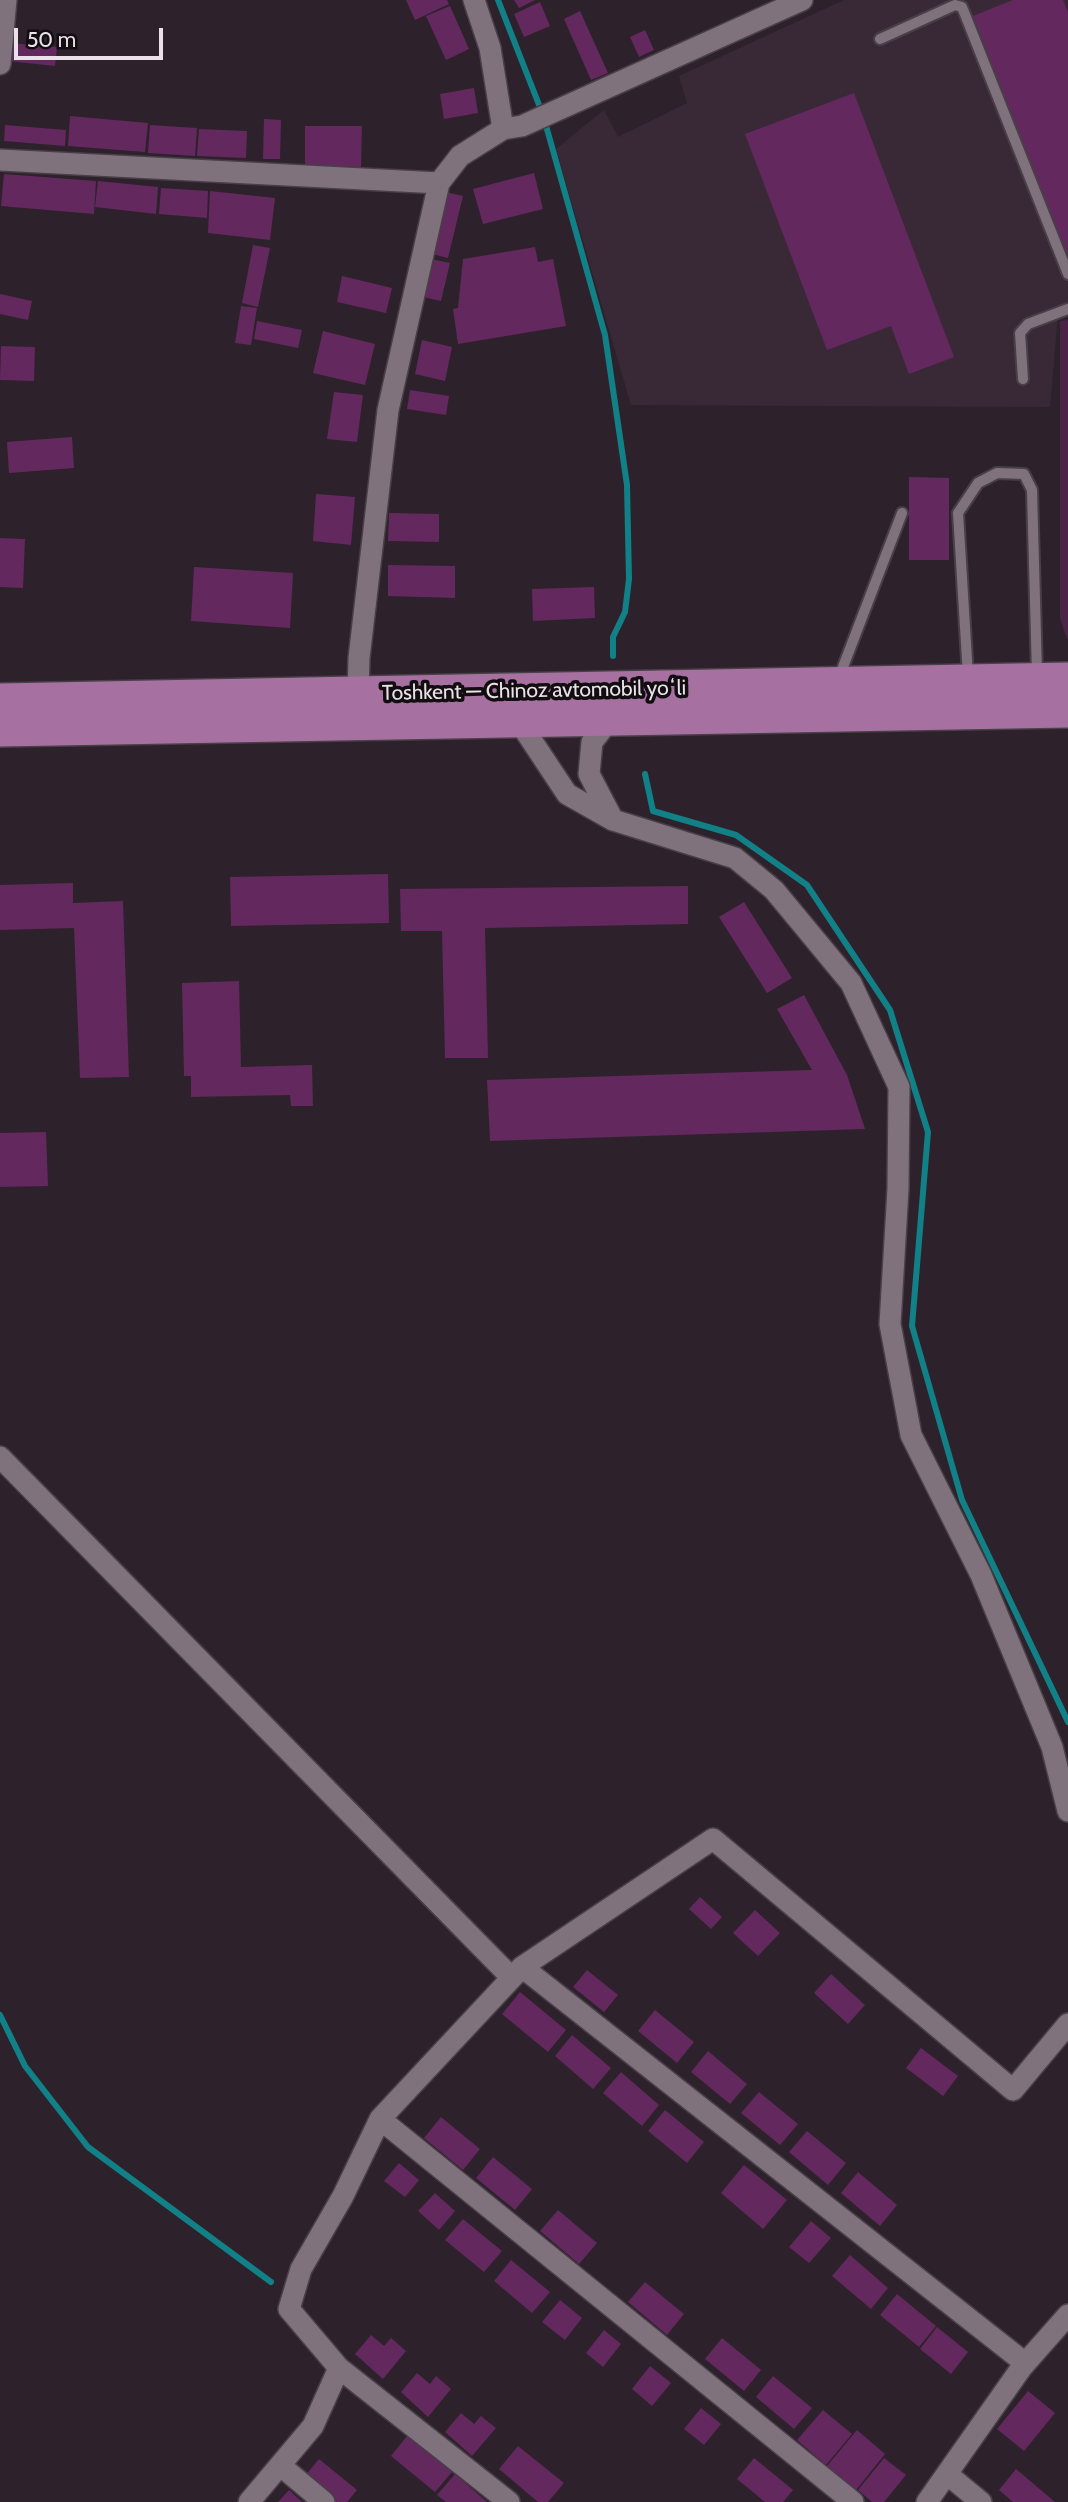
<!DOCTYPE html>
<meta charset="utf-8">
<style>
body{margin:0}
#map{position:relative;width:1068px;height:2502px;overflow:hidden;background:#2d222b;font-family:Cabin,sans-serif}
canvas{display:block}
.scale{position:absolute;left:14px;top:28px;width:149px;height:32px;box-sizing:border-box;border:4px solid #eae2e8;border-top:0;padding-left:9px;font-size:21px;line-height:24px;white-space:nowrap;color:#eae2e8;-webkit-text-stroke:5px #120d11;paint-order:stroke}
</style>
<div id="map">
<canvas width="1068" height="2502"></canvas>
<div class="scale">50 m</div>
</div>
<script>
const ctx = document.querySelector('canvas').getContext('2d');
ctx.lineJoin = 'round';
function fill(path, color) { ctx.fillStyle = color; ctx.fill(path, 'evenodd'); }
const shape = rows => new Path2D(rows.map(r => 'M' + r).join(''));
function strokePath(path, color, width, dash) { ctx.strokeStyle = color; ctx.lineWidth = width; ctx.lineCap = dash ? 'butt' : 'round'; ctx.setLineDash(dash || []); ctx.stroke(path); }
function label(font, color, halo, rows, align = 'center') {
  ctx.font = font + ' Cabin,sans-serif'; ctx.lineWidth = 7; ctx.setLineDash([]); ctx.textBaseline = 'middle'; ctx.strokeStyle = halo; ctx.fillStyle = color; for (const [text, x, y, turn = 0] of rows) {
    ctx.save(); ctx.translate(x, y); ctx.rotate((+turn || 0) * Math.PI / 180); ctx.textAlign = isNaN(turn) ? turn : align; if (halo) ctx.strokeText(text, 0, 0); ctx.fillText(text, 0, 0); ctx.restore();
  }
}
fill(shape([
 [844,0,1068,0,1068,313,1058,314,1050,407,631,405,556,149,604,110,618,137,687,103,679,76]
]), '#392937');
fill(shape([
 [1068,320,1068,638,1067,639,1060,618,1060,321]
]), '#4b2547');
strokePath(shape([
 [498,0,543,115,605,335,627,485,629,579,625,612,613,637,613,656],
 [645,774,653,811,736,835,807,885,890,1010,928,1132,912,1326,962,1500,1068,1722],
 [0,2015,25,2066,88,2147,271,2282]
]), '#118087', 6);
fill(shape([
 [406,0,447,0,449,4,415,20],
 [514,0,535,0,519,8],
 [1013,0,1063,0,1068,12,1068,259,973,16],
 [540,2,550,26,524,37,514,14],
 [450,6,469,49,446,60,426,16],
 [580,11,608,73,591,80,564,19],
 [645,30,654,50,639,57,630,37],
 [9,43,57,47,55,66,8,61],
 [474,88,478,113,444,119,440,94],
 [854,93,954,357,909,374,891,326,827,350,745,134],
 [70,116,148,123,145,152,68,146],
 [264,119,281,120,280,159,263,159],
 [5,125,66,130,65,146,4,141],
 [150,125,197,128,195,156,148,153],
 [305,126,362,126,361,167,305,166],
 [199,129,247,131,246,158,197,156],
 [534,173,543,209,483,224,473,189],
 [4,174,96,181,94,214,1,206],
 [98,181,158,187,156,214,95,207],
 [161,188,208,191,207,218,159,214],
 [210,191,275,198,270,240,208,233],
 [446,192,463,196,448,258,432,254],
 [253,245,270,248,258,307,242,303],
 [535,247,538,262,553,259,566,326,458,344,453,309,458,308,463,259],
 [431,259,450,263,441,301,423,297],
 [342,276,392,288,386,313,337,302],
 [0,294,32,301,28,320,0,314],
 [241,306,257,308,251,345,235,343],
 [257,321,302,330,298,348,254,339],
 [323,331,375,344,365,385,313,373],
 [422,340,452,347,445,381,415,374],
 [1,346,35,347,34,381,0,380],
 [410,390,449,396,446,415,407,409],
 [334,392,363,395,357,442,327,439],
 [72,437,74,468,9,473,7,442],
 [909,477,949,478,949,560,909,560],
 [316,494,355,497,351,545,313,541],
 [389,513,439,514,439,542,388,541],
 [0,538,25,539,23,588,0,587],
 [388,565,455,566,455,598,388,596],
 [194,567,293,573,290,628,191,621],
 [594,587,595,618,533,621,532,589],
 [388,874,389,923,231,926,230,877],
 [73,883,73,903,123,901,129,1077,80,1078,74,928,0,930,0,885],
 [688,886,688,924,485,928,488,1058,445,1058,442,931,401,931,400,889],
 [744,902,792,978,767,993,719,917],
 [239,981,241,1067,312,1065,313,1106,291,1106,290,1095,191,1097,191,1076,184,1076,182,983],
 [804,995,847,1075,865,1129,490,1141,487,1080,812,1070,777,1009],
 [46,1132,48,1186,0,1187,0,1133],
 [700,1897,722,1917,711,1929,689,1909],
 [755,1910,780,1933,758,1956,733,1933],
 [587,1970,618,1995,604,2012,573,1987],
 [831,1974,865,2005,848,2024,814,1993],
 [520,1992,566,2030,548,2052,502,2014],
 [655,2010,694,2042,677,2063,638,2031],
 [572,2035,611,2068,593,2089,555,2056],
 [921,2048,958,2076,943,2096,906,2068],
 [708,2051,747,2084,730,2104,691,2072],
 [621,2072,659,2105,642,2126,603,2093],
 [759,2092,798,2124,780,2145,741,2113],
 [665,2110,704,2142,687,2163,648,2131],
 [441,2117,480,2149,463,2170,424,2138],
 [807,2131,846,2163,828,2185,789,2152],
 [493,2157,532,2189,515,2210,476,2178],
 [399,2163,419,2180,405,2197,384,2181],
 [744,2165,787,2200,763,2229,721,2193],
 [858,2172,897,2205,880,2226,841,2193],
 [435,2193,455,2211,439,2230,418,2211],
 [558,2210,597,2243,579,2264,540,2231],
 [463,2219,502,2251,484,2272,445,2240],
 [811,2221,831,2238,809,2263,789,2247],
 [850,2255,888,2288,871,2309,832,2276],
 [511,2260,550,2292,532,2313,494,2281],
 [645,2282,684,2314,667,2335,628,2302],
 [897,2294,936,2326,919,2347,880,2315],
 [560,2300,582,2318,565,2340,542,2322],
 [937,2327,968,2352,951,2374,920,2349],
 [604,2330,621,2344,603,2367,586,2353],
 [371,2335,384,2346,391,2338,406,2351,383,2379,355,2354],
 [722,2338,761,2370,744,2391,705,2359],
 [650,2366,671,2383,652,2406,632,2389],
 [417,2373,430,2384,436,2376,451,2389,428,2417,401,2392],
 [773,2376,812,2408,794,2429,756,2397],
 [1028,2391,1055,2413,1024,2451,997,2429],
 [701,2408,721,2424,704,2445,684,2429],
 [823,2410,852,2434,826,2465,797,2440],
 [461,2413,474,2424,481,2416,496,2428,472,2456,445,2432],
 [857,2430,885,2454,856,2490,827,2466],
 [407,2436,452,2472,435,2492,391,2456],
 [518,2446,564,2483,548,2502,538,2502,499,2469],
 [754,2458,793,2490,783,2502,765,2502,737,2479],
 [884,2458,906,2475,884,2502,872,2502,858,2490],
 [319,2459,357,2490,347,2502,337,2502,305,2476],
 [1016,2469,1055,2502,1013,2502,999,2490],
 [455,2474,487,2502,446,2502,437,2495],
 [289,2490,302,2502,278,2502]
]), '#63285e');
const service = shape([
 [880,39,955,5,962,7,1068,274],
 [1023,379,1020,333,1028,324,1068,309],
 [968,676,958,513,978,483,997,473,1024,474,1032,490,1037,674],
 [838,680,902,513]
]);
const minor = shape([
 [474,0,490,48,503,129],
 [0,64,6,0],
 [0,160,439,183],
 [358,694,359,658,388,410,439,183,460,156,503,129,522,126,802,0],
 [611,718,592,742,589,774,613,820],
 [518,720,567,794,613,820,735,858,774,890,851,983,899,1087,898,1189,890,1324,911,1435,981,1575,1052,1747,1068,1811],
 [0,1457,511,1977],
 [522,1967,1020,2359,1022,2367],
 [380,2119,853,2502],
 [339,2368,509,2502],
 [281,2466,324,2502],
 [947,2474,981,2502],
 [249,2502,313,2426,339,2368,289,2309,301,2269,343,2196,380,2119,522,1967,713,1839,1013,2090,1068,2024],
 [927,2502,1022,2367,1068,2315]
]);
const trunk = shape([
 [0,701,1068,680],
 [0,729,1068,710]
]);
strokePath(service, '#483f47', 14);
strokePath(minor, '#483f47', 24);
strokePath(trunk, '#483f47', 38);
strokePath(service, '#7f727d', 10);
strokePath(minor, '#7f727d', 21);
strokePath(trunk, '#a671a0', 35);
label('21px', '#eae2e8', '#120d11', [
 ["Toshkent — Chinoz avtomobil yoʻli",534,691,-1]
]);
</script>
